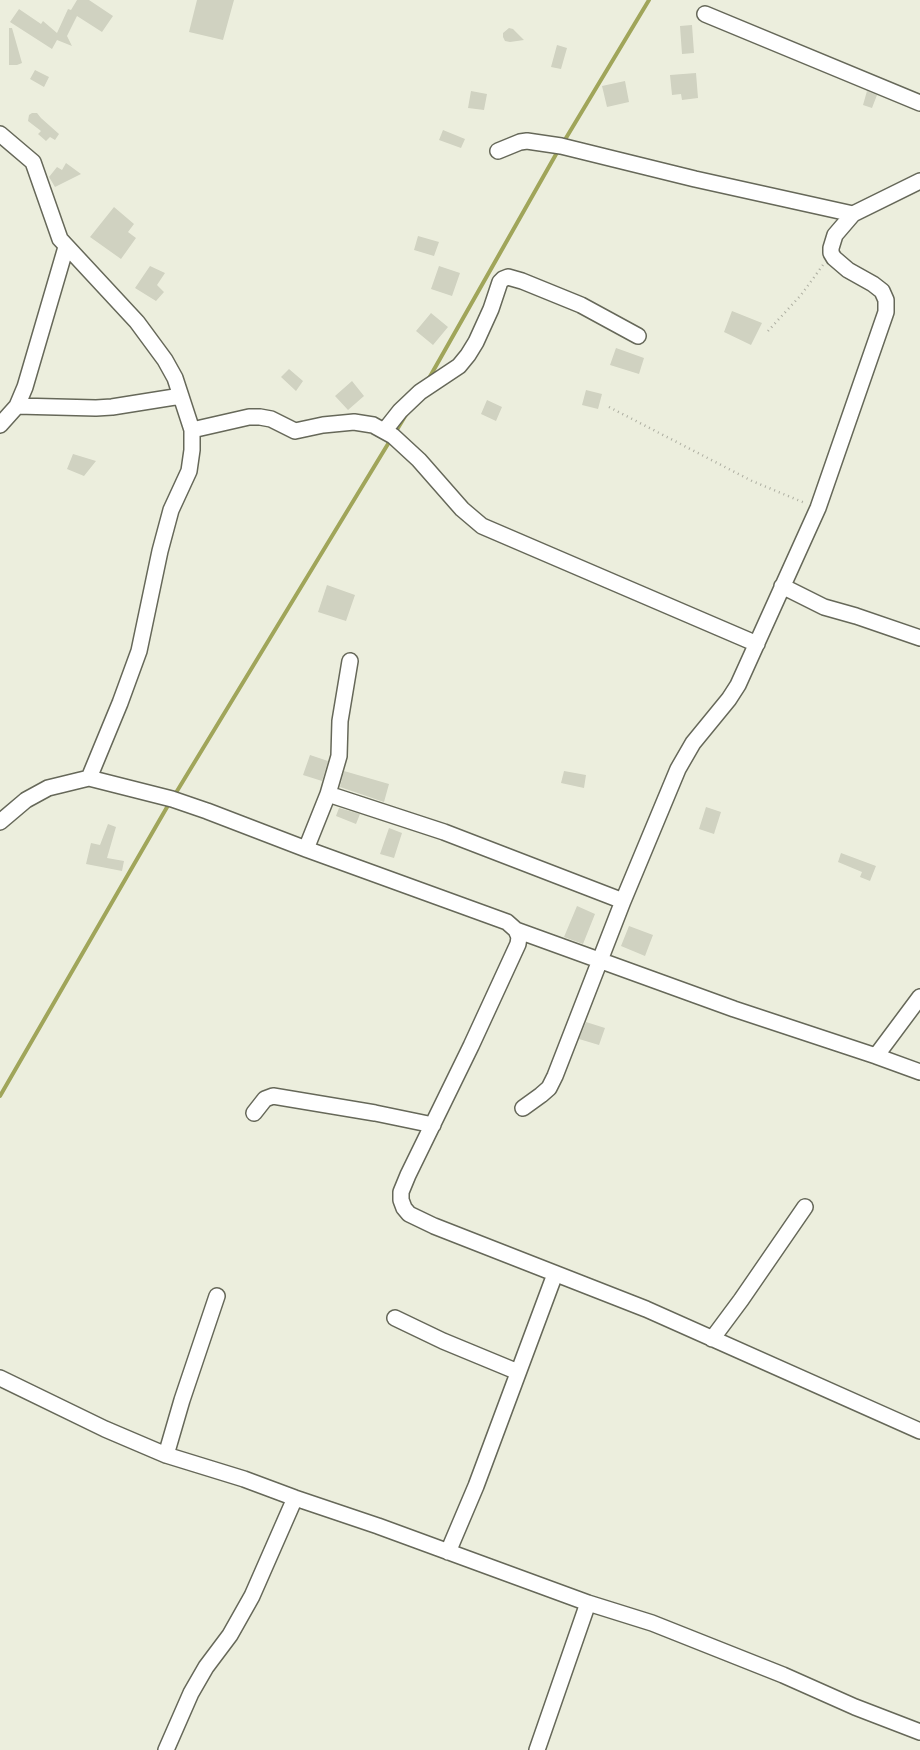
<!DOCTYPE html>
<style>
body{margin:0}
canvas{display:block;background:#eceedd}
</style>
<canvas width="920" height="1750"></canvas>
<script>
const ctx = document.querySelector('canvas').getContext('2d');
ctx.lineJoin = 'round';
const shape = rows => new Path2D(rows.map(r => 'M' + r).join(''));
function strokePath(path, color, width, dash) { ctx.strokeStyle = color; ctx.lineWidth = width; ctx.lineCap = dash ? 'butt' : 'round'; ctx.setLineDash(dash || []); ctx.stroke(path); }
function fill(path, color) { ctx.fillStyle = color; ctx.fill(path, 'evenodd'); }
strokePath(shape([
 [563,143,649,0],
 [428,380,559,149],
 [395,433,407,413],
 [174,796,391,439],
 [0,1096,170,802]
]), '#a0a55a', 4);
fill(shape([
 [77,0,89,0,113,16,102,32,77,16,67,36,72,46,57,40,52,49,10,22,19,9,41,24,43,21,57,33,68,9,71,10],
 [197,0,234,0,223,40,189,32],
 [692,25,694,53,682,54,680,26],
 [9,28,12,28,22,63,17,65,9,65],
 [509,28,513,29,524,40,510,42,505,41,503,37,503,33],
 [557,45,567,48,561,69,551,67],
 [35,70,49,77,44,87,30,79],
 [696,73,698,98,682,100,681,94,672,95,670,75],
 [625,81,629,102,607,107,602,86],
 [471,91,487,94,484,110,468,108],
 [867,91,877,95,872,108,863,105],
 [32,113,37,113,41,118,59,134,55,140,50,137,46,141,38,134,41,131,28,121,29,115],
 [443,130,465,139,461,148,439,140],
 [66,163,81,174,55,187,49,177,57,167,62,170],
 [114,207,134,224,128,232,136,238,121,259,90,237],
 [418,236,439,242,434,256,414,250],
 [150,266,165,273,157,285,164,292,156,301,135,288],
 [439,266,460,273,452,296,431,289],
 [732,311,762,323,751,345,724,332],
 [431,313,448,327,433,345,416,331],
 [616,348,644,358,639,374,610,365],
 [289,369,303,381,296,391,281,377],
 [352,381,364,396,348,410,335,396],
 [586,390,602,394,598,409,582,405],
 [487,400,502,407,496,421,481,414],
 [73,454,96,461,84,476,67,469],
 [327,585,355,595,346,621,318,612],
 [310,755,328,761,322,781,303,775],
 [344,771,389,784,384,802,340,787],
 [564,771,586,775,584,788,561,783],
 [706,807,721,812,714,834,699,829],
 [339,808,360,814,356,824,336,816],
 [108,824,116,827,107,858,124,861,122,871,86,864,91,843,100,845],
 [389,828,402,833,394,858,380,854],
 [841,853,876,866,870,881,860,877,862,872,838,862],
 [577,906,595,914,583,944,564,937],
 [629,926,653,935,645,956,621,946],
 [586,1022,605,1028,599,1045,579,1039]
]), '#d0d2c1');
const minor = shape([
 [705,14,920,103],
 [0,134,33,162,60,239,137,322,165,360,175,378,192,430,192,450,189,471,171,510,160,551,139,651,120,703,89,778],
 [498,151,520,142,527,141,561,146,695,179,853,214],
 [17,406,96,408,112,407,181,396],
 [0,425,17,406,25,387,66,247],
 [192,430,249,417,260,417,271,419,295,431,323,425,354,422,373,425,393,436,419,460,462,509,482,526,757,644],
 [385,430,400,411,420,392,459,366,468,355,476,342,491,309,500,282,503,279,508,277,522,281,581,305,638,336],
 [782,586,824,607,856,616,920,638],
 [328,794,444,832,623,901],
 [0,822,26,800,48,788,89,778,172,799,207,811,306,849,507,922,516,930,519,937,518,944,471,1046,408,1175,401,1192,401,1200,404,1208,409,1214,434,1226,646,1309,920,1431],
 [306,849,328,794,339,756,340,721,350,661],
 [516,930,734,1009,876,1056,920,1072],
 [876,1056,920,997],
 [523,1108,541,1095,549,1088,555,1076,623,901,678,769,693,743,729,699,738,685,818,508,886,312,886,300,882,291,873,284,848,270,834,258,831,253,831,248,835,235,853,214,920,181],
 [254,1113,265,1099,273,1096,375,1113,433,1125],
 [395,1318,443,1341,518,1372],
 [712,1339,741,1300,805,1207],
 [0,1378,105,1429,166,1455,244,1479,295,1498,378,1526,588,1603,652,1623,783,1675,855,1707,920,1732],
 [166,1455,182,1400,217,1296],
 [448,1552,476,1486,555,1274],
 [166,1750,191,1693,206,1667,230,1635,252,1596,295,1498],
 [537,1750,588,1603]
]);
strokePath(minor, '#666859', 18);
strokePath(shape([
 [768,331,801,295,823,265],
 [609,407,752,481,805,503]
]), '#adaea1', 2.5, [1, 4]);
strokePath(minor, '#fff', 15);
</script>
